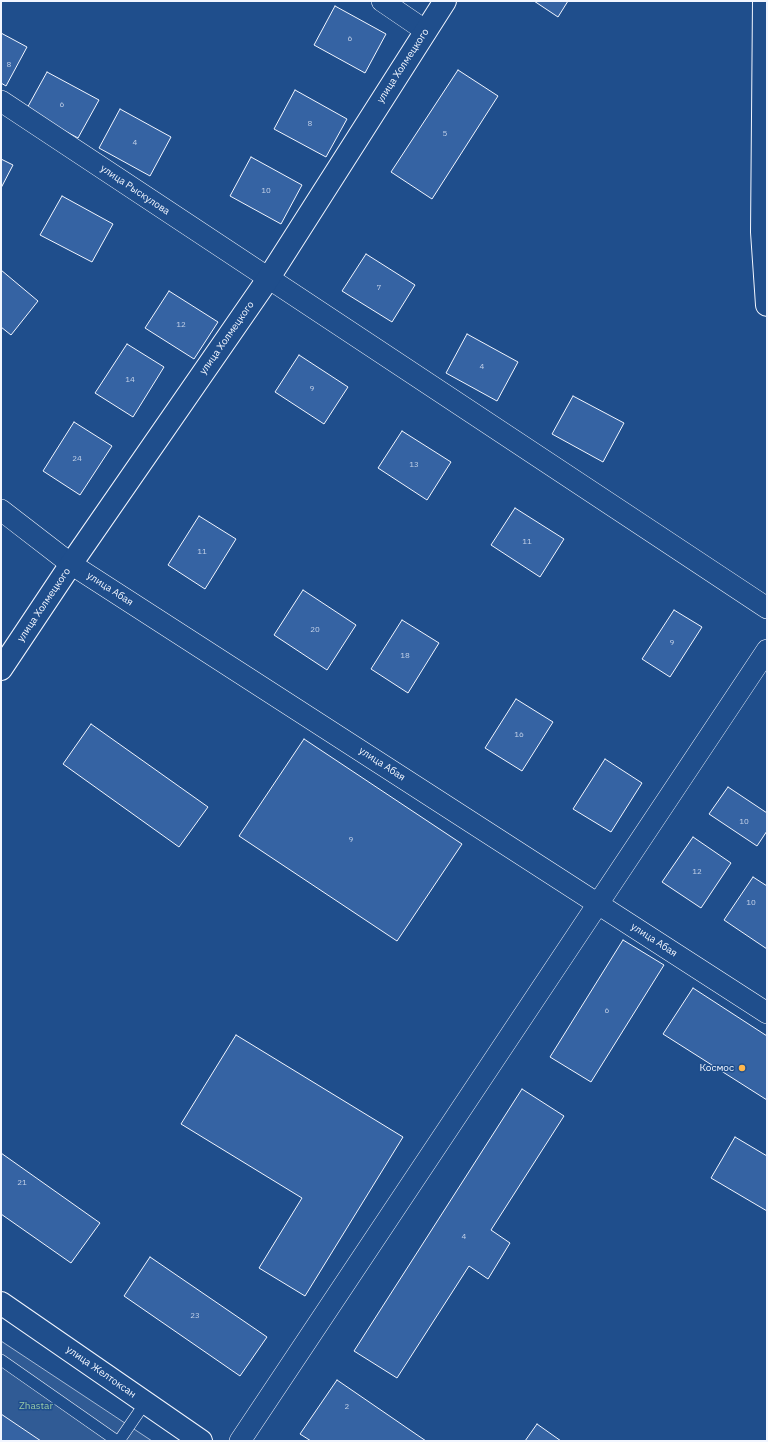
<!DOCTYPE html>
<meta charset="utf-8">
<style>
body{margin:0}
#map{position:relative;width:768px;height:1442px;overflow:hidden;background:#1f4e8c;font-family:"IBM Plex Sans",sans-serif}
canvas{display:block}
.frame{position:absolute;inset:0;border:2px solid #f2f6ff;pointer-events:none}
</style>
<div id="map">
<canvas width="768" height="1442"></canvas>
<div class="frame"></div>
</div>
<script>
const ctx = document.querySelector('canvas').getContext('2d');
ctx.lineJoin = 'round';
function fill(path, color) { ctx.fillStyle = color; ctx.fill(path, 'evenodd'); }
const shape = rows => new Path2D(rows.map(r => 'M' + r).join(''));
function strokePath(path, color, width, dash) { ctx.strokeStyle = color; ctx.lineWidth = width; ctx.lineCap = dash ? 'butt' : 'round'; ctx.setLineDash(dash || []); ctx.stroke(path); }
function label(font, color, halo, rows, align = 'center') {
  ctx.font = font + ' "IBM Plex Sans",sans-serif'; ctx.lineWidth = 3; ctx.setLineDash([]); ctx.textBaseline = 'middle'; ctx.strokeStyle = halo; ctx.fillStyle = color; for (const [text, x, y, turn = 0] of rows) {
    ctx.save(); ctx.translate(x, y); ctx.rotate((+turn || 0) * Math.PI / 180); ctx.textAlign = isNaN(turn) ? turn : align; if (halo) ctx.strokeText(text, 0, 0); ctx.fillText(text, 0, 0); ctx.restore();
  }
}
const built = shape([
 [1,1341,152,1441,1,1441,1,1341]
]);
fill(built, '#305b95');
strokePath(built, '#a8bbd7', 1);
const building = shape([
 [534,1,568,1,558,17,534,1],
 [335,6,386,34,365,73,314,45,335,6],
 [1,33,27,47,6,86,1,83,1,33],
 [458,70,498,96,432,199,391,172,458,70],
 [47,72,99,100,78,138,26,110,47,72],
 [295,90,347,119,326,157,274,129,295,90],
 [120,109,171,137,150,176,99,148,120,109],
 [251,157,302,185,281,224,230,196,251,157],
 [1,159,13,165,1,188,1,159],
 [62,196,113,224,92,262,40,235,62,196],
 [366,254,415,285,392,322,342,291,366,254],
 [1,270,38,301,11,335,1,327,1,270],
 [169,291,218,322,194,359,145,328,169,291],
 [467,334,518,362,497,401,446,373,467,334],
 [127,344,164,367,133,417,95,393,127,344],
 [299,355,348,387,324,424,275,392,299,355],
 [573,396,624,423,603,462,552,434,573,396],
 [74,422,112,446,80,495,43,471,74,422],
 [402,431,451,462,427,500,378,468,402,431],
 [515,508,564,539,540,577,491,545,515,508],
 [199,516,236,539,205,589,168,565,199,516],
 [303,590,356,625,327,670,274,635,303,590],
 [674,610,702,627,670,677,642,659,674,610],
 [402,620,439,643,408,693,371,669,402,620],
 [516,699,553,722,522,771,485,748,516,699],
 [91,724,208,807,179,847,63,764,91,724],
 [304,739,462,844,397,941,239,836,304,739],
 [605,759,642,783,611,832,573,809,605,759],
 [728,787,767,813,767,831,757,846,709,814,728,787],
 [693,837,731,863,701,908,662,882,693,837],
 [753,877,767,886,767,949,724,920,753,877],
 [623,940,664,965,591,1082,550,1057,623,940],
 [693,988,767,1036,767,1100,663,1034,693,988],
 [236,1035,403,1137,305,1296,259,1268,302,1198,181,1124,236,1035],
 [522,1089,564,1116,491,1230,510,1243,488,1279,469,1266,397,1378,354,1351,522,1089],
 [735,1137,767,1156,767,1211,711,1178,735,1137],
 [1,1153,100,1223,71,1263,1,1214,1,1153],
 [150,1257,267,1337,240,1376,124,1296,150,1257],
 [337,1380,426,1441,311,1441,300,1434,337,1380],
 [1,1414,41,1441,1,1441,1,1414],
 [537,1424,561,1441,525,1441,537,1424]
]);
fill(building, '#3563a3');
strokePath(building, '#f2f6ff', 1);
const service = shape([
 [1,1360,117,1441],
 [119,1441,145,1403]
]);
const minor = shape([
 [382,1,426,31],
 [1,101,767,608],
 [1,510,71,564,767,1013],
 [240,1441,767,650]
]);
const tertiary = shape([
 [764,1,762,232,767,305],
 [1,669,71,564,268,279,445,1]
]);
const secondary = shape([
 [1,1303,201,1441]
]);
strokePath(service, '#f2f6ff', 12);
strokePath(minor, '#f2f6ff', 22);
strokePath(tertiary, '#f2f6ff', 24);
strokePath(secondary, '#f2f6ff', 24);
strokePath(service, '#1f4e8c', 11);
strokePath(minor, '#1f4e8c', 21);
strokePath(tertiary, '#1f4e8c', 22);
strokePath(secondary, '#1f4e8c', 22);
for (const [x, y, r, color] of [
 [742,1068,4,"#ffb74d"]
]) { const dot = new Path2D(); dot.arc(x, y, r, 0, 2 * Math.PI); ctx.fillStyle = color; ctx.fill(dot); strokePath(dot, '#1f4e8c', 1.5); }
label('8px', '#c3d1e8', null, [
 ["6",350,39],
 ["8",9,65],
 ["6",62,105],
 ["8",310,124],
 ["5",445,134],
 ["4",135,143],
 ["10",266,191],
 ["7",379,288],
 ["12",181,325],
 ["4",482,367],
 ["14",130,380],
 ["9",312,389],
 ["24",77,459],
 ["13",414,465],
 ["11",527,542],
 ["11",202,552],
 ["20",315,630],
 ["9",672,643],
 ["18",405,656],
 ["16",519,735],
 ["10",744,822],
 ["9",351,840],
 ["12",697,872],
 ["10",751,903],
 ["6",607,1011],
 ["21",22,1183],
 ["4",464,1237],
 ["23",195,1316],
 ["2",347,1407]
]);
label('10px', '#f2f6ff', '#1f4e8c', [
 ["улица Холмецкого",403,66,-57],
 ["улица Рыскулова",135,190,34],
 ["улица Холмецкого",227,338,-55],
 ["улица Абая",110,589,33],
 ["улица Холмецкого",44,605,-56],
 ["улица Абая",382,764,33],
 ["улица Абая",654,940,33],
 ["улица Желтоксан",101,1372,35]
]);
label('10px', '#f2f6ff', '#1f4e8c', [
 ["Космос",734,1068]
], 'right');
label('10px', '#97c8a6', '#1f4e8c', [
 ["Zhastar",36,1406]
]);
</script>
